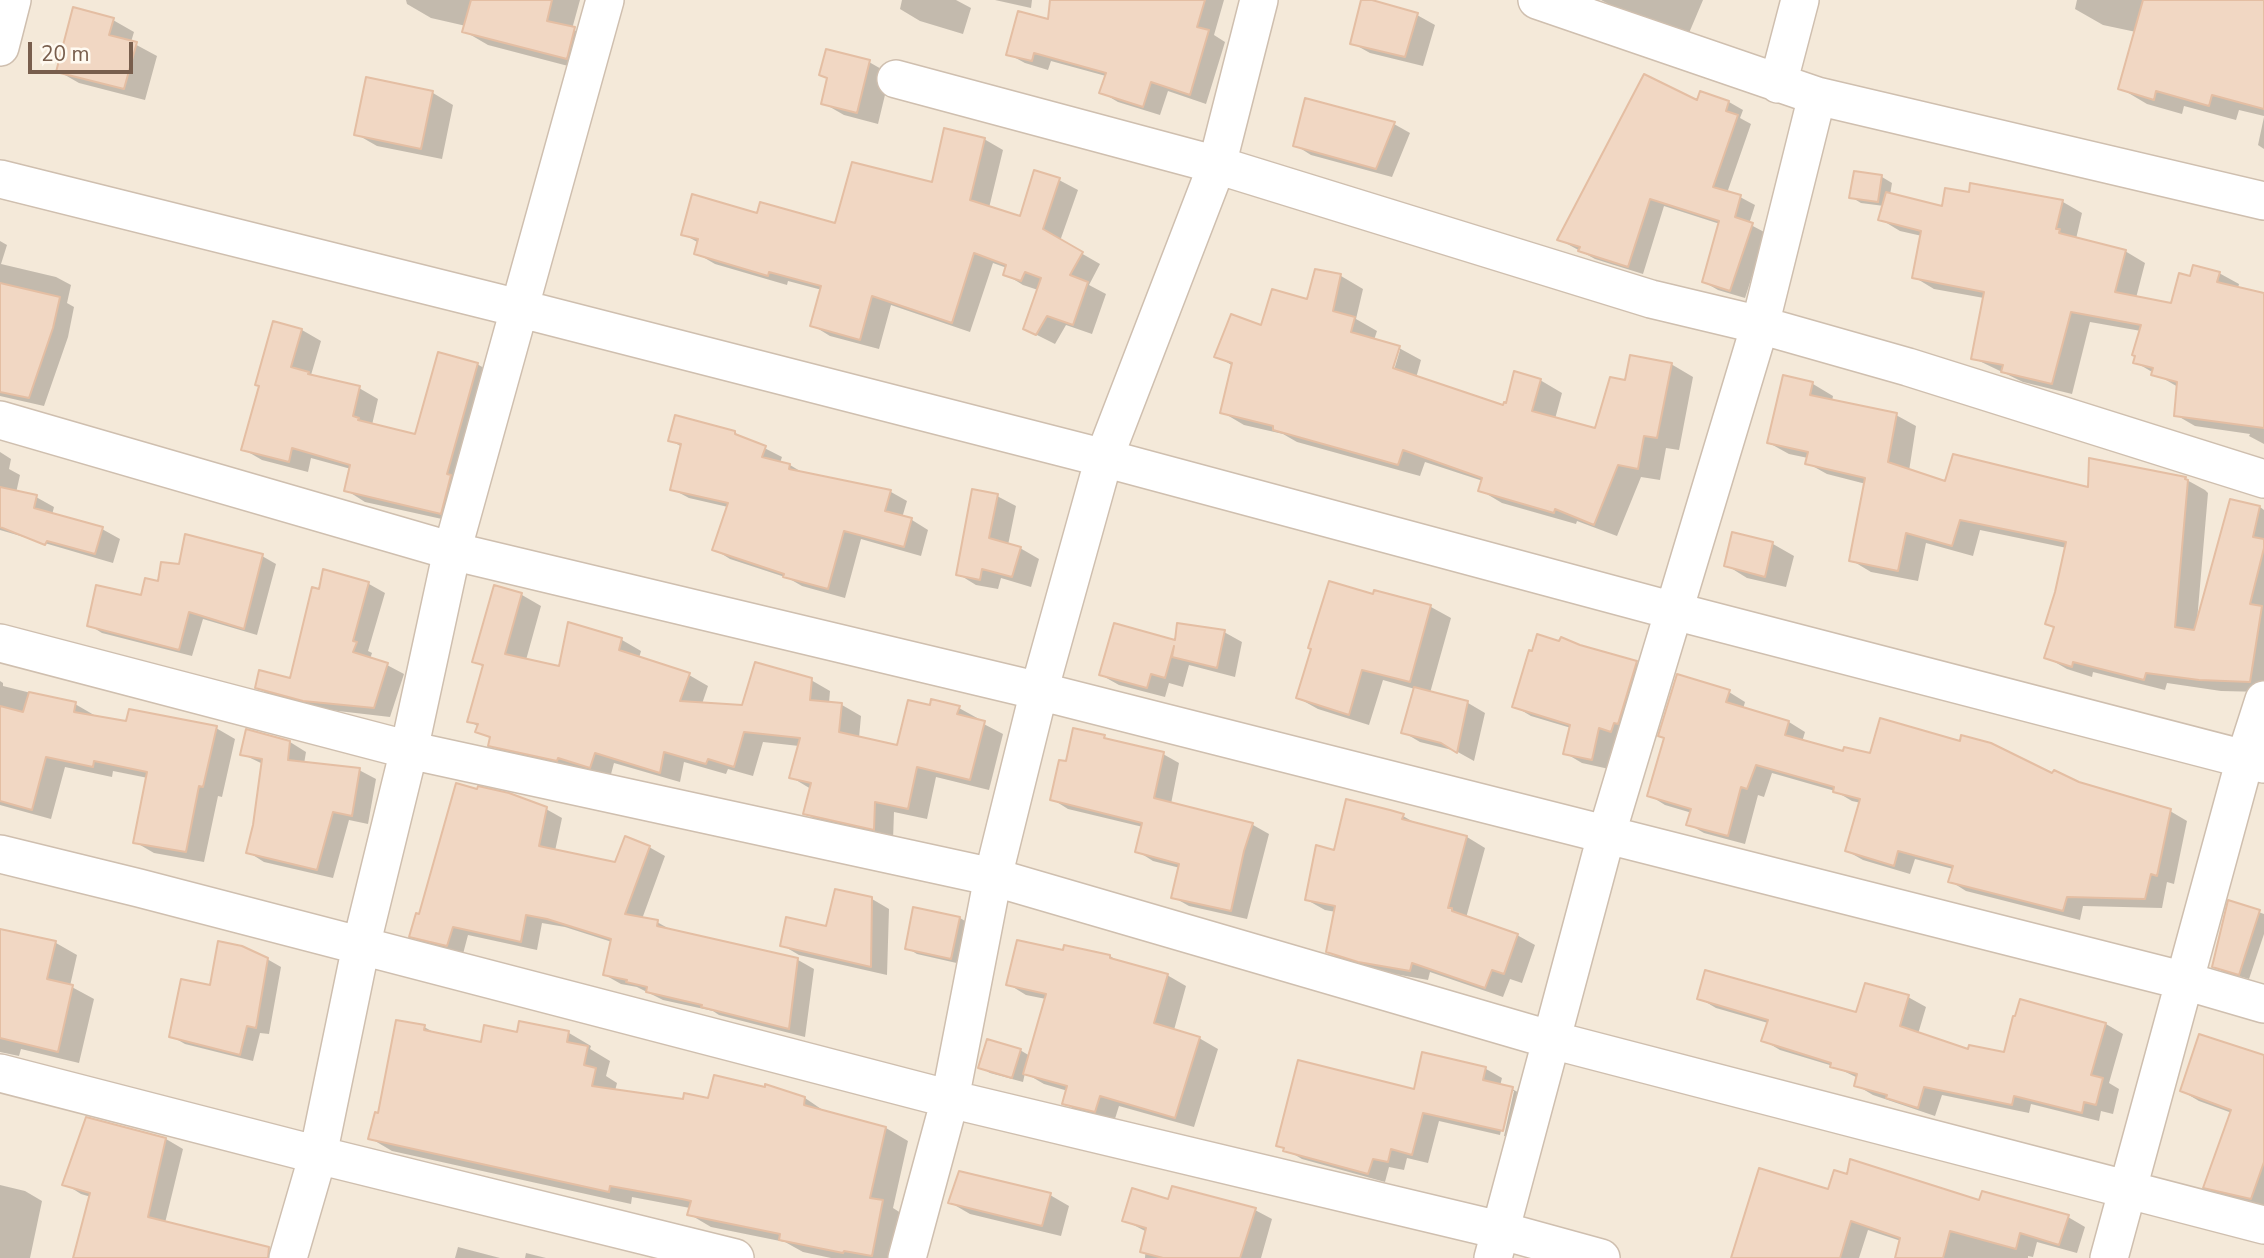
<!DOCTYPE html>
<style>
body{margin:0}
#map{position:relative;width:2264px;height:1258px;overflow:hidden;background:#fcf6eb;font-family:"Nunito Sans",sans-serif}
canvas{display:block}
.scale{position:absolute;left:28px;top:42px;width:105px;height:32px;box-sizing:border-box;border:4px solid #785e4d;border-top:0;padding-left:9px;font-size:21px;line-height:24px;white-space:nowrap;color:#785e4d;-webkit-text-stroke:5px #fffaf1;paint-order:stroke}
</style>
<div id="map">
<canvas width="2264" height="1258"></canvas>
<div class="scale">20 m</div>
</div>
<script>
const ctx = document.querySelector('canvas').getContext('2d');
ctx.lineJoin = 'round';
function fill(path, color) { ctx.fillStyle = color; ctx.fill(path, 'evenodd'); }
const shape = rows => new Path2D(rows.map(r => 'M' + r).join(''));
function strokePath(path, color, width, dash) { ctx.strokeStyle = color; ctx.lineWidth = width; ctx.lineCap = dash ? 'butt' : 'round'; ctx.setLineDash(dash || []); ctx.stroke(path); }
fill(shape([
 [0,0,2264,0,2264,1258,0,1258]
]), '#f4e9d9');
fill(shape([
 [406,0,580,0,572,29,599,43,591,72,488,45,464,31,466,26,431,18,407,4],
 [902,0,956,0,971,8,963,34,920,21,900,9],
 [995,0,1032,0,1031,8],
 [1104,0,1224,0,1214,35,1225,42,1206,104,1168,91,1160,115,1118,102,1101,92,1106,76,1051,61,1048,70,1025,63,1008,54,1095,33],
 [1363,0,1417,15,1435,25,1423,66,1370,53,1352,43],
 [1601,0,1703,0,1689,33,1612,6],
 [2077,0,2259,0,2264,57,2264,116,2239,110,2236,120,2184,106,2182,114,2147,104,2120,88,2136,32,2103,25,2075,9],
 [113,20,134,32,131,42,157,56,145,100,79,83,58,71],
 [869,62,890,74,878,124,844,115,823,103,829,79,821,74],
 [433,93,453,105,442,159,377,146,356,134],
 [1701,94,1729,102,1743,110,1740,118,1751,124,1727,193,1740,197,1755,205,1749,224,1766,233,1745,298,1718,290,1704,282,1720,224,1664,206,1643,274,1595,259,1560,240,1698,102],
 [2264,117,2264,149,2258,145],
 [1394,124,1410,133,1392,177,1311,155,1295,145],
 [984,139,1003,150,989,208,1021,219,1059,180,1078,190,1060,241,1100,264,1089,285,1106,294,1092,334,1066,325,1055,344,1025,329,1038,290,1023,285,1005,274,1007,268,993,263,970,332,891,305,879,349,830,336,812,325,822,290,788,281,787,285,715,264,696,253,699,243,683,234,758,215,837,226,934,184],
 [1882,177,1892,183,1890,195,1943,208,1970,194,1972,185,2063,202,2082,213,2076,239,2125,251,2145,263,2136,298,2173,305,2191,278,2219,273,2239,284,2237,292,2264,335,2264,444,2249,436,2250,434,2195,426,2176,415,2178,387,2135,362,2141,331,2090,322,2072,394,2023,382,1973,358,1984,298,1934,289,1914,277,1922,236,1900,231,1880,219,1884,206,1861,203,1851,197],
 [0,241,7,245,1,264,56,277,71,285,67,303,74,307,68,337,44,406,0,396],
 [1341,276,1363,289,1356,319,1377,331,1374,340,1399,348,1421,360,1416,378,1504,408,1540,380,1562,393,1555,419,1597,430,1626,382,1671,364,1693,377,1679,450,1666,448,1660,480,1641,477,1617,536,1577,521,1576,524,1502,503,1480,490,1483,481,1425,462,1420,476,1297,442,1283,434,1244,425,1222,412,1233,366,1217,356,1262,327,1309,302],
 [1396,350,1400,350,1392,377,1388,376],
 [275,323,302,330,321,341,311,375,359,388,378,399,372,425,416,436,477,364,496,375,460,523,365,502,346,490,351,469,311,458,308,472,262,460,243,449],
 [1784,377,1813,384,1833,396,1832,401,1896,415,1916,426,1909,471,1946,483,2089,489,2185,479,2205,490,2208,493,2197,621,2260,507,2264,510,2264,692,2221,691,2167,683,2165,690,2093,672,2092,677,2067,669,2046,657,2056,628,2067,548,1980,530,1973,556,1926,543,1918,581,1871,572,1851,560,1866,484,1827,474,1807,463,1808,458,1789,454,1769,443],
 [735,433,782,457,780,463,790,465,805,474,891,492,907,501,902,518,912,520,928,530,921,556,861,539,845,598,802,586,788,578,730,559,714,549,728,507,689,498,672,489,682,447,670,440],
 [0,452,11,459,9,469,20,475,16,493,36,497,54,507,52,515,102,529,120,539,113,563,0,530],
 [997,496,1016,506,1008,545,1020,548,1039,559,1031,587,1001,578,998,589,976,585,958,574],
 [1734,534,1773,544,1794,556,1786,587,1747,578,1726,565],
 [262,556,276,564,257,635,203,619,192,656,102,633,89,625,142,597,181,566],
 [369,584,385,593,368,651,372,653,370,659,387,665,404,674,390,717,321,709,273,697,257,687,291,680,321,592],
 [495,588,522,595,541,606,526,660,560,668,570,624,622,640,641,651,639,658,689,675,708,686,702,704,744,707,811,680,830,691,829,703,842,705,861,716,859,738,898,747,931,707,959,708,979,719,978,721,1003,734,989,790,936,777,927,819,894,812,893,840,825,825,805,813,811,789,791,777,799,746,763,742,753,776,728,769,726,774,684,762,680,782,614,763,610,778,577,768,576,771,510,756,490,745,492,739,478,731,479,727,469,721,484,667,474,661],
 [1375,592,1431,607,1451,618,1430,693,1468,703,1485,713,1474,761,1456,751,1420,742,1403,732,1415,689,1383,680,1369,725,1318,709,1298,698],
 [1224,632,1242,642,1235,677,1189,665,1183,687,1169,683,1165,697,1119,685,1101,675,1176,642],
 [1579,647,1636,663,1653,673,1609,769,1582,763,1565,753,1571,728,1531,716,1514,706],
 [0,681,3,683,3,686,75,704,94,715,93,717,128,723,216,728,235,739,222,797,218,796,204,862,154,853,135,842,148,778,113,771,112,777,65,767,51,819,0,805],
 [1729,692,1745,702,1743,709,1789,722,1805,732,1802,742,1844,753,2053,776,2170,811,2187,821,2174,884,2167,882,2162,908,2083,906,2080,920,1966,891,1950,881,1953,869,1915,859,1910,874,1863,860,1847,851,1861,803,1852,801,1835,791,1772,773,1764,797,1758,795,1745,844,1704,833,1688,824,1692,813,1665,805,1649,795],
 [1074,731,1163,754,1179,763,1171,804,1253,825,1269,834,1247,919,1189,906,1173,897,1180,868,1153,861,1137,851,1143,827,1068,809,1052,799,1067,763],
 [290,742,306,752,304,764,359,770,376,779,368,824,349,820,333,878,264,862,248,852,254,825,263,764,242,754],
 [546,809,562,818,555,851,616,864,649,847,665,856,642,919,657,922,673,931,798,960,814,969,805,1037,719,1015,713,1011,663,1000,637,987,621,984,605,975,612,942,565,927,542,923,537,950,468,935,463,954,427,945,411,936,421,916],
 [1403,816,1417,824,1467,837,1485,848,1466,918,1517,935,1535,945,1522,983,1510,979,1503,997,1430,972,1428,980,1378,971,1345,962,1327,951,1336,912,1325,910,1307,900,1335,852],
 [872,899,889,909,887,975,799,955,782,945,827,928],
 [2230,902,2264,914,2264,934,2249,979,2224,972,2214,966],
 [915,909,960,918,970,924,961,964,917,954,907,948],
 [0,931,56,943,77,955,70,986,94,999,79,1063,21,1049,19,1056,0,1052],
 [1064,952,1110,956,1121,963,1167,975,1186,986,1174,1030,1199,1038,1218,1049,1194,1127,1119,1106,1114,1122,1083,1114,1064,1103,1068,1091,1044,1084,1025,1073,1023,1082,990,1073,980,1067,1020,1050,1030,1056,1046,999,1026,995,1008,984],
 [267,959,281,967,269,1034,260,1033,253,1061,185,1044,171,1036,211,987],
 [1866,985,1908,997,1926,1007,1918,1034,1970,1051,2005,1054,2106,1024,2123,1034,2109,1083,2119,1089,2113,1114,2101,1111,2099,1121,2031,1104,2029,1113,1942,1095,1935,1116,1873,1095,1856,1085,1858,1078,1833,1066,1780,1050,1763,1040,1768,1023,1716,1008,1699,998,1857,1014],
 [424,1027,439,1035,482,1044,518,1034,569,1033,591,1046,590,1049,610,1061,606,1076,617,1083,615,1091,684,1101,805,1098,827,1113,886,1128,908,1141,893,1208,904,1215,896,1258,831,1258,803,1252,785,1242,711,1227,689,1214,690,1208,632,1197,631,1204,392,1151,370,1138],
 [1424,1054,1486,1069,1502,1078,1500,1086,1512,1089,1529,1098,1519,1139,1504,1136,1514,1091,1510,1091,1500,1135,1439,1121,1428,1163,1407,1158,1404,1170,1389,1167,1385,1182,1302,1159,1278,1145,1415,1092],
 [2264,1057,2264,1207,2223,1197,2205,1187,2232,1113,2199,1101,2182,1091],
 [166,1139,183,1149,165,1223,253,1258,74,1258,91,1197,81,1194,65,1184],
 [0,1185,25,1191,42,1201,30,1258,0,1258],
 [1829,1192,1980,1203,2068,1217,2085,1227,2077,1253,2037,1242,2033,1257,2028,1256,2028,1258,1911,1258,1901,1241,1868,1230,1859,1258,1737,1258],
 [1050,1195,1069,1206,1061,1236,970,1214,951,1203],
 [1169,1201,1255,1210,1272,1219,1261,1258,1145,1258,1147,1232,1124,1220],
 [458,1247,500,1258,455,1258],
 [526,1253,546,1258,525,1258]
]), '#0003');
const building = shape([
 [471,0,552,0,547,21,575,27,567,59,462,32,471,0],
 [1050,0,1205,0,1197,27,1209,30,1190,95,1151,82,1143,107,1099,93,1106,73,1034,53,1032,61,1006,55,1018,11,1048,19,1050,0],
 [1361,0,1372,0,1418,13,1405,57,1350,44,1361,0],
 [2143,0,2264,0,2264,109,2212,95,2209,106,2156,91,2154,100,2118,89,2143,0],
 [73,7,114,18,109,35,137,42,124,89,56,72,73,7],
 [826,49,870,60,857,113,821,104,827,78,819,75,826,49],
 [1644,74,1697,100,1700,91,1729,101,1726,111,1738,115,1713,187,1741,195,1735,217,1753,223,1730,291,1702,282,1719,221,1650,199,1628,267,1578,251,1580,247,1557,240,1644,74],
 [366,77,433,91,421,149,354,135,366,77],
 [1305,98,1395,122,1376,169,1293,146,1305,98],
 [944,128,985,138,970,200,1020,216,1034,170,1060,178,1043,229,1083,252,1070,275,1088,282,1073,325,1047,316,1036,335,1023,329,1041,278,1025,272,1021,281,1003,275,1006,265,974,253,952,323,872,296,860,340,810,326,821,286,769,272,768,276,694,254,698,239,681,235,692,194,757,213,760,202,835,223,852,162,932,182,944,128],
 [1854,171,1882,175,1878,202,1849,198,1854,171],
 [1970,183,2063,200,2056,229,2060,229,2059,233,2126,250,2115,292,2171,303,2179,273,2190,276,2193,265,2220,272,2217,282,2264,293,2264,428,2174,416,2177,382,2151,375,2153,368,2133,363,2135,356,2132,355,2141,325,2071,312,2052,384,2001,372,2003,365,1971,359,1984,292,1912,278,1921,231,1878,220,1886,192,1942,206,1945,188,1969,192,1970,183],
 [1315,269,1341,274,1333,311,1355,317,1351,332,1400,346,1393,368,1503,405,1504,402,1506,403,1514,371,1541,379,1532,411,1595,428,1610,377,1625,380,1630,355,1672,363,1657,438,1644,436,1638,469,1618,465,1594,525,1555,509,1554,513,1478,491,1482,478,1403,450,1398,465,1273,430,1273,426,1220,413,1232,363,1214,357,1231,314,1261,325,1272,289,1307,299,1315,269],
 [0,283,60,297,53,328,29,398,0,392,0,283],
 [273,321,302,329,291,367,309,372,308,374,360,386,353,416,359,418,358,420,415,434,438,352,478,363,447,474,451,475,441,514,344,491,350,465,292,448,289,462,241,450,259,386,255,385,273,321],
 [1783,375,1813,382,1810,395,1897,413,1888,462,1945,481,1953,454,2088,487,2089,458,2186,477,2185,479,2188,480,2175,627,2194,630,2230,499,2260,506,2253,537,2264,539,2264,548,2250,604,2262,606,2250,682,2199,680,2146,673,2144,680,2073,662,2072,667,2044,658,2054,627,2045,624,2055,592,2066,542,1960,520,1952,546,1906,533,1898,571,1849,561,1865,478,1805,464,1808,452,1767,443,1783,375],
 [675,415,735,431,735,434,766,446,762,457,790,464,789,469,891,490,885,511,912,518,904,547,844,531,828,589,783,577,784,574,712,550,728,503,670,490,681,444,668,441,675,415],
 [0,487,37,495,34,508,103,527,95,554,47,541,45,545,0,527,0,487],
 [972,489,998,494,989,538,1021,547,1012,577,982,569,980,580,956,575,972,489],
 [1732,532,1773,542,1765,577,1724,566,1732,532],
 [185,534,263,554,244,629,189,612,179,650,87,626,96,585,141,595,145,578,158,581,161,562,179,564,185,534],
 [323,569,369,582,353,641,357,642,353,652,388,663,374,708,303,701,255,688,259,670,290,678,312,587,319,589,323,569],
 [1329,581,1373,594,1374,590,1431,605,1410,682,1362,670,1349,715,1296,698,1311,649,1308,648,1329,581],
 [494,585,522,593,505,654,559,666,568,622,622,638,619,650,690,673,680,701,742,705,755,662,812,678,810,700,842,703,839,732,897,745,908,700,930,705,931,699,960,706,957,714,985,721,970,780,917,767,908,809,875,802,874,830,803,814,811,783,789,778,800,738,744,732,734,767,708,759,706,764,664,752,660,773,595,753,590,768,558,758,557,761,488,746,490,737,475,732,478,724,467,722,483,665,472,662,494,585],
 [1114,623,1175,640,1177,623,1225,630,1217,668,1172,657,1174,646,1165,678,1151,674,1147,688,1099,675,1114,623],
 [1537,634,1559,641,1561,637,1580,645,1637,661,1618,724,1614,723,1611,732,1599,728,1592,760,1563,754,1570,725,1512,707,1529,650,1532,651,1537,634],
 [1677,674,1730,690,1726,702,1789,721,1785,735,1843,751,1844,747,1870,753,1880,718,1960,741,1961,735,1991,743,2052,773,2054,770,2079,782,2171,809,2157,876,2151,874,2145,899,2067,897,2063,911,1948,882,1953,866,1898,851,1894,866,1845,851,1860,799,1833,792,1834,787,1756,765,1747,789,1741,787,1728,836,1686,825,1691,809,1647,796,1664,738,1658,736,1677,674],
 [1414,687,1468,701,1457,753,1441,743,1401,733,1414,687],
 [29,692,76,702,74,712,126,721,129,709,217,726,203,787,199,786,186,852,133,843,147,772,94,761,93,767,46,757,32,810,0,801,0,706,23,712,29,692],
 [1073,728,1105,735,1104,738,1164,752,1154,798,1253,823,1244,851,1231,911,1171,898,1179,864,1135,852,1142,823,1050,800,1059,760,1066,761,1073,728],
 [246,729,290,741,288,760,360,768,352,816,333,812,317,870,246,853,253,825,262,759,240,755,246,729],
 [456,783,477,789,478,786,509,793,547,807,539,846,615,862,625,836,650,846,625,914,658,920,657,926,798,958,789,1029,701,1007,702,1005,646,992,647,987,626,982,627,980,603,975,611,939,547,919,526,915,521,942,453,927,447,946,409,937,416,913,419,914,456,783],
 [1346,799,1390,810,1404,814,1402,819,1467,836,1448,908,1452,908,1452,911,1518,934,1504,974,1492,970,1485,988,1412,963,1410,971,1358,962,1326,952,1335,906,1305,900,1316,845,1334,850,1346,799],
 [835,889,872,897,871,967,780,946,786,917,826,926,835,889],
 [2228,900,2260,910,2239,975,2212,967,2228,900],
 [913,907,960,917,951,959,905,949,913,907],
 [0,929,56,941,47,979,73,985,58,1052,0,1038,0,929],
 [1017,940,1063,950,1064,945,1110,955,1110,958,1168,974,1154,1023,1200,1037,1175,1118,1100,1096,1095,1112,1062,1104,1067,1086,1023,1074,1046,994,1006,985,1017,940],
 [218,941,242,946,268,958,256,1028,247,1026,240,1055,169,1037,181,979,210,985,218,941],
 [1705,970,1856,1012,1865,983,1909,995,1900,1026,1968,1049,1969,1045,2004,1052,2013,1016,2015,1016,2020,999,2106,1023,2091,1075,2103,1078,2096,1105,2084,1102,2082,1113,2014,1096,2012,1105,1924,1087,1918,1108,1886,1098,1887,1095,1854,1086,1857,1074,1830,1067,1831,1063,1761,1041,1768,1020,1697,999,1705,970],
 [396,1020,425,1025,424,1030,481,1042,484,1025,517,1032,519,1021,569,1031,567,1042,588,1046,584,1065,596,1068,592,1086,683,1099,684,1093,708,1098,714,1075,765,1087,765,1084,805,1097,804,1105,886,1127,870,1198,883,1200,872,1256,844,1251,843,1253,779,1240,780,1234,687,1215,691,1201,682,1199,610,1186,609,1192,368,1139,375,1112,378,1113,396,1020],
 [2199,1034,2264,1055,2264,1162,2251,1199,2203,1188,2231,1110,2180,1091,2199,1034],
 [987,1039,1021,1049,1012,1078,978,1068,987,1039],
 [1422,1052,1486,1067,1483,1080,1513,1087,1503,1131,1423,1113,1412,1155,1391,1149,1388,1162,1373,1159,1368,1174,1283,1151,1284,1148,1276,1146,1298,1060,1414,1089,1422,1052],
 [86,1117,166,1138,148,1217,269,1247,268,1258,73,1258,90,1193,62,1185,86,1117],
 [1850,1159,1979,1200,1982,1191,2069,1215,2059,1245,2020,1233,2016,1249,1950,1231,1943,1258,1895,1258,1900,1238,1851,1221,1840,1258,1731,1258,1759,1168,1828,1189,1834,1170,1847,1174,1850,1159],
 [959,1171,1051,1193,1042,1226,948,1203,959,1171],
 [1172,1186,1256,1208,1240,1258,1163,1258,1140,1252,1146,1228,1122,1221,1132,1188,1168,1199,1172,1186]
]);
fill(building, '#f1d7c3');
strokePath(building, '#e4bea3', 2);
const minor = shape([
 [1537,0,1817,96,2264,201],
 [0,47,12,0],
 [896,79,1217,165,1651,299,1760,325,1908,367,2264,479],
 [1778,84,1800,0],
 [0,179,518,308,1104,458,1674,611,2264,764],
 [0,420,452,551,1039,691,2185,981,2264,1004],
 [0,643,409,750,993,877,1552,1040,2264,1225],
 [0,854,139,888,950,1099,1499,1230,1601,1258],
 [0,1073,318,1155,735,1258],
 [288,1258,318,1155,361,946,409,750,452,551,605,0],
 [907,1258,950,1099,993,877,1039,691,1104,458,1217,165,1259,0],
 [1493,1258,1606,836,1760,325,1817,96],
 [2109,1258,2245,759,2264,700]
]);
strokePath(minor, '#cfbfaf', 40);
strokePath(minor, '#fff', 37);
</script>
